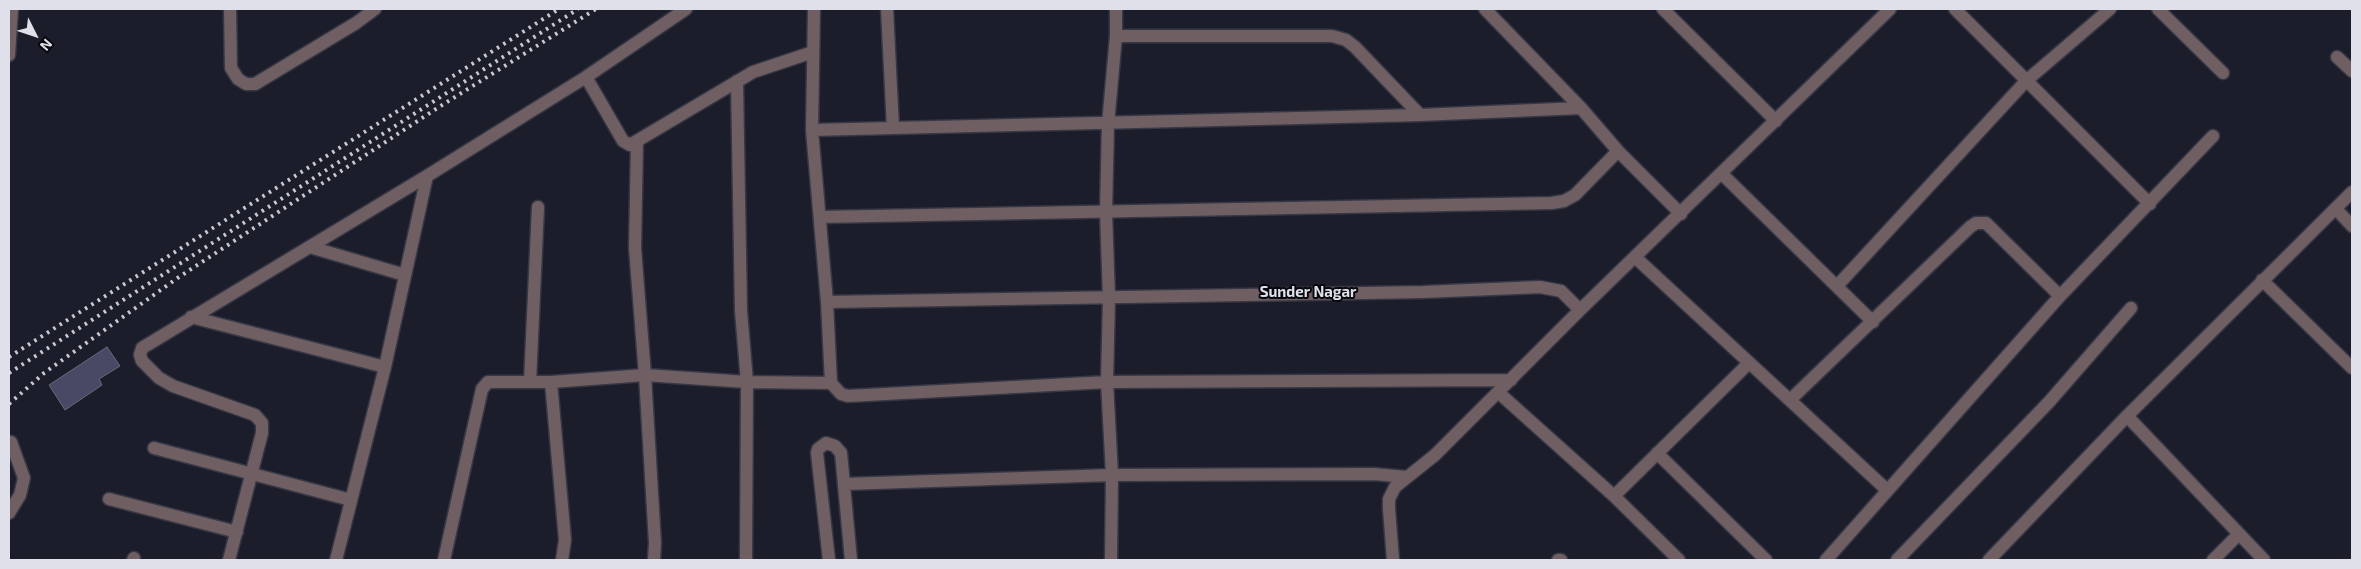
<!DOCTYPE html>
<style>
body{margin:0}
#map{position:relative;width:2361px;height:569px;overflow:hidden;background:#1c1d2a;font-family:"Exo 2",sans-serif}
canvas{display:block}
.frame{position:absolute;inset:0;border:10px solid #dfe0e9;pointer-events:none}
.north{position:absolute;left:10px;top:10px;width:50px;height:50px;-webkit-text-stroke:4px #07080d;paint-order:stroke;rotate:131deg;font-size:14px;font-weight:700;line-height:20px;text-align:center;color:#dfe0e9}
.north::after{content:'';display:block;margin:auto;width:18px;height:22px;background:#dfe0e9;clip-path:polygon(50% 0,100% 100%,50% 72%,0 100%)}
</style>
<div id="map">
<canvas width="2361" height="569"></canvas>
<div class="frame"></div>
<div class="north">N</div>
</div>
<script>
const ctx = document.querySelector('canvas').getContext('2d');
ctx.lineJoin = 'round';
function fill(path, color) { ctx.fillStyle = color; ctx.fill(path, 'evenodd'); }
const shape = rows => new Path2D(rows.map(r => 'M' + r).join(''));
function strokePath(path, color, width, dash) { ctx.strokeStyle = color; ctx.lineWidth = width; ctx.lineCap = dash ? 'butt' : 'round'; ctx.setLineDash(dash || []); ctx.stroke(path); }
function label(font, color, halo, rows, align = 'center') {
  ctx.font = font + ' "Exo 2",sans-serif'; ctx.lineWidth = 4; ctx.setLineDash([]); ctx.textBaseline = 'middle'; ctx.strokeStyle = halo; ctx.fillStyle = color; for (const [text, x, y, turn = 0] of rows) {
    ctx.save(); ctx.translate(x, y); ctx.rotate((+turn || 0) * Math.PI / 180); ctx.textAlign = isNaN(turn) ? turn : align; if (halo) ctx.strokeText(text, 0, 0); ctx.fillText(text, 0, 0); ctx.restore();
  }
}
const building = shape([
 [107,347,120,366,99,379,102,385,65,410,49,385,107,347]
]);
fill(building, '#474965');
strokePath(building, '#696b7b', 1);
const minor = shape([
 [230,9,231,68,238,79,246,84,255,84,356,23,375,9],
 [814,9,812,130,827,302,831,383,841,394,848,396,1107,382,1511,380],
 [887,9,893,128],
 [1485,9,1581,108,1618,151,1681,214],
 [1663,9,1776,121],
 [1955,9,2150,204],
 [2158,9,2223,73],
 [1116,36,1332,36,1346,40,1355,47,1420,115],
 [9,55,12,9],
 [2337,57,2352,71],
 [586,77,623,141,630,145,753,72,813,52],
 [737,81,741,311,747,382,746,560],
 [812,130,1420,115,1581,108],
 [637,142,635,248,645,375,655,543,654,560],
 [1722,174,1873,322],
 [2336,209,2352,226],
 [820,217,1552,203,1564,201,1575,195,1618,151],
 [310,247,405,275],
 [1636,258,1887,490],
 [2262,280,2352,368],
 [1837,286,2026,81,2110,9],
 [827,302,1423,292,1540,287,1561,291,1580,310],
 [191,317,385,367],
 [530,382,538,207],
 [551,382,565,540,562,560],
 [1499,393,1614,496,1679,560],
 [1790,400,1970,227,1976,223,1986,223,2060,296],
 [2127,416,2264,560],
 [154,448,351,500],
 [1657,453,1766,560],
 [844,484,1112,475,1374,474,1406,477],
 [1614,496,1749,363],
 [109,499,237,532],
 [9,513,20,495,24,478,11,442],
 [133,560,134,558],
 [229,560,262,433,262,423,255,415,173,386,159,378,142,361,140,355,142,348,427,176,586,77,686,9],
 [336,560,385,367,427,176],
 [444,560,482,389,488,382,551,382,645,375,747,382,831,383],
 [829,560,817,453,818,449,826,443,835,446,841,453,851,560],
 [1111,560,1112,475,1107,382,1109,298,1106,212,1108,124,1116,36,1116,9],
 [1393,560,1389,509,1389,499,1395,487,1435,455,1580,310,1890,9],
 [1558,560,1561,560],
 [1826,560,2060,296,2213,136],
 [1897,560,2049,402,2131,308],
 [1989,560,2127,416,2352,192],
 [2213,560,2239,534]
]);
strokePath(minor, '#373845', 15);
strokePath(minor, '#6f5f63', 12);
strokePath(shape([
 [9,357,559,9],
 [9,373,578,9],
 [9,404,44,373,179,277,439,107,596,9]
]), '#c7c8d2', 4, [2.5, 5]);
label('bold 15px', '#dfe0e9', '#07080d', [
 ["Sunder Nagar",1308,292]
]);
</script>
